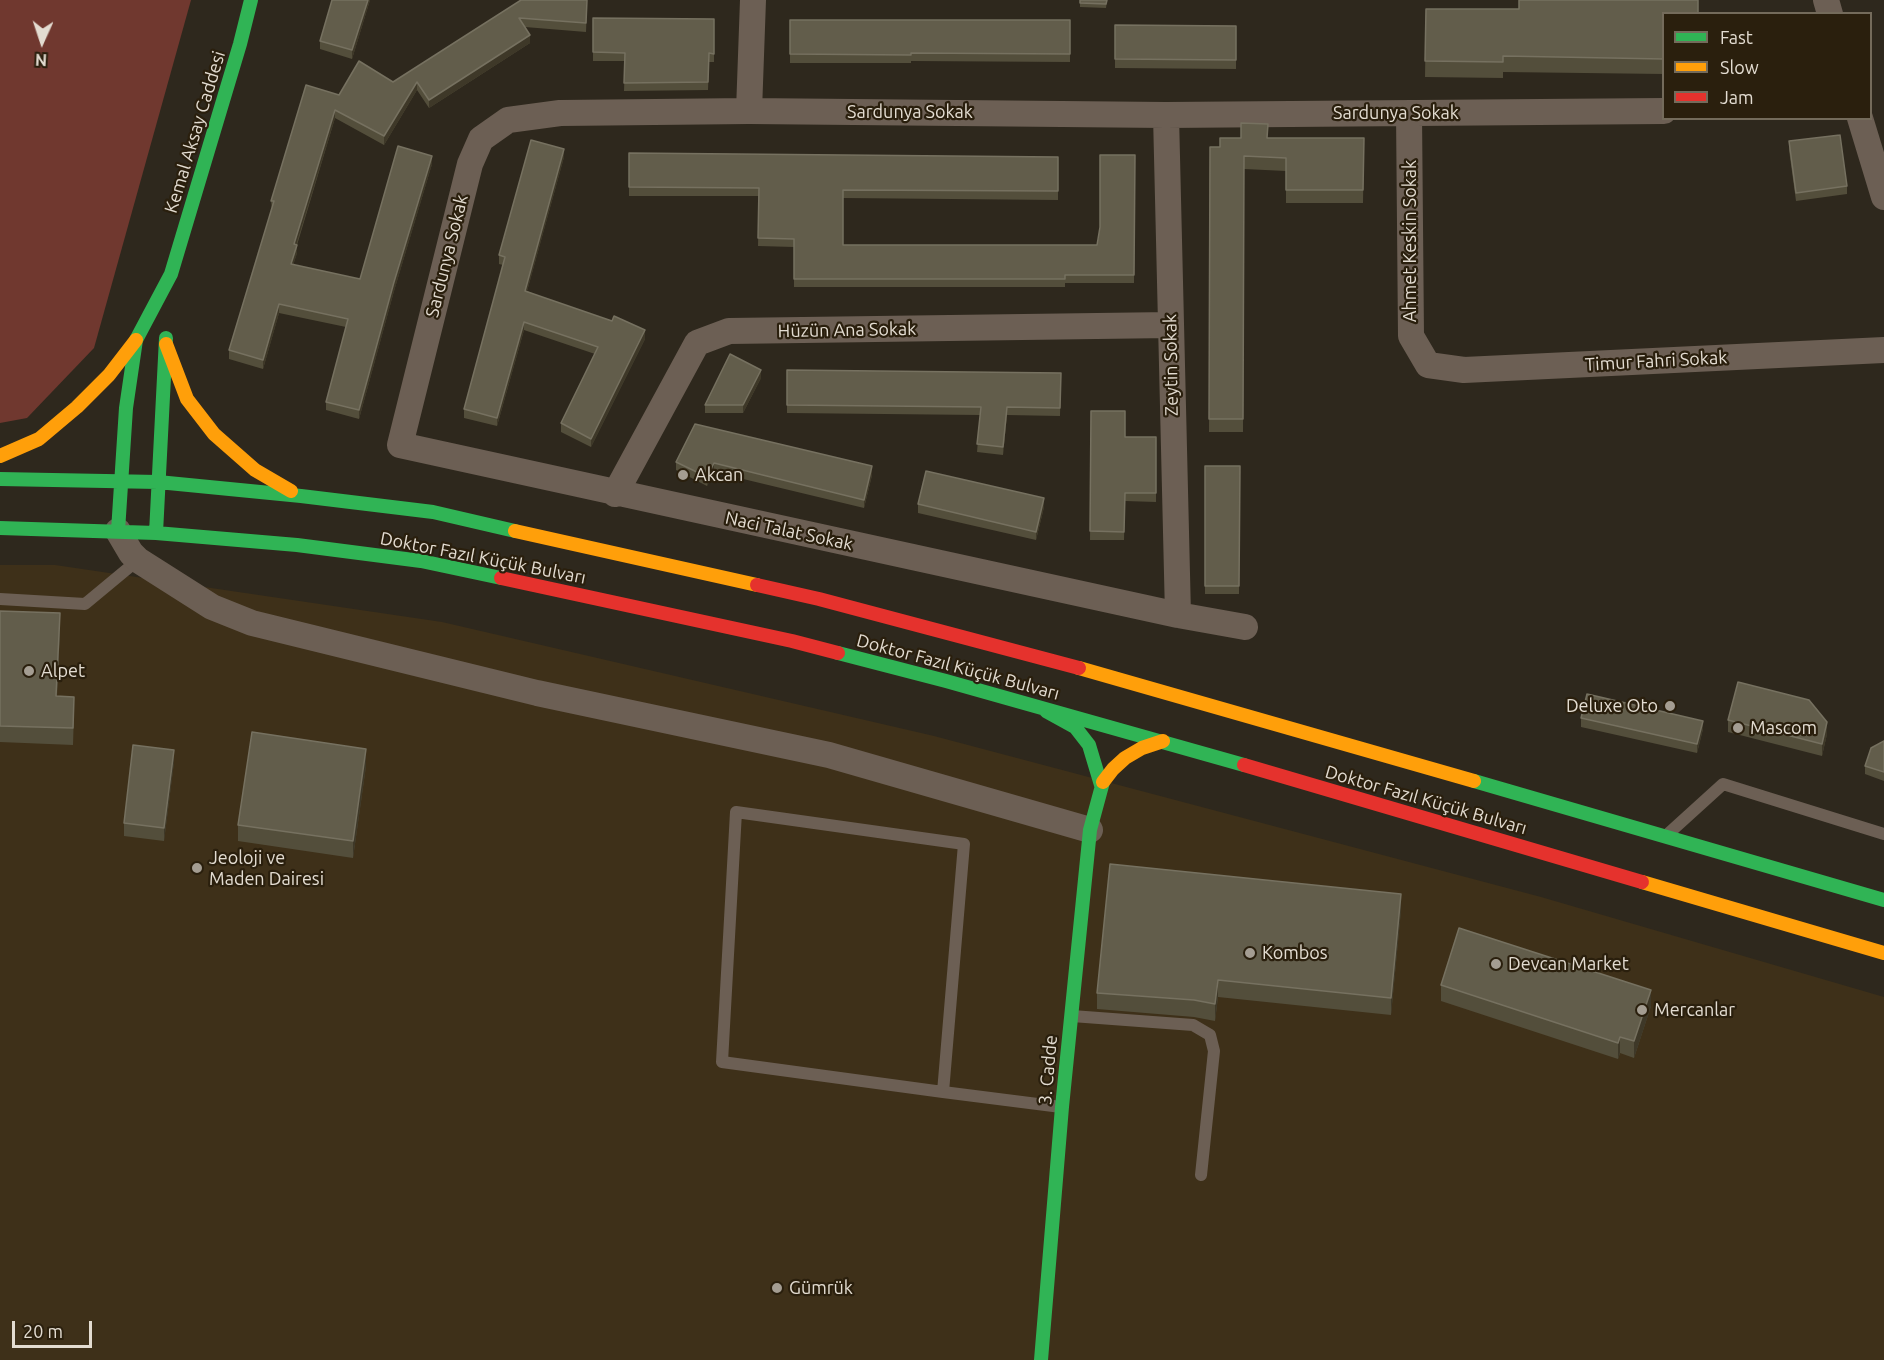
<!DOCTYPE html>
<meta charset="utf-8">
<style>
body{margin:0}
#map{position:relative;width:1884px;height:1360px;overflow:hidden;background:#2e281d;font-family:Ubuntu,sans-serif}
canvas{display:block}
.legend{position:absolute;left:1662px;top:12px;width:210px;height:108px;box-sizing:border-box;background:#2a1f0d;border:2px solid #746b5b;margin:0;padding:8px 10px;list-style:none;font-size:18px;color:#e3dcd1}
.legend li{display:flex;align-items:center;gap:12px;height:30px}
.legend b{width:30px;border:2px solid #746b5b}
.north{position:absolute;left:12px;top:12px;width:60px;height:60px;-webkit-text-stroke:4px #2a1f0d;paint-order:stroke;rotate:183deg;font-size:16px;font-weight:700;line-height:24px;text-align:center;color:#e3dcd1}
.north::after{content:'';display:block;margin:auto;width:21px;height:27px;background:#e3dcd1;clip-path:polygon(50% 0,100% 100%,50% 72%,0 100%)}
.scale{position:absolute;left:12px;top:1321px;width:80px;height:27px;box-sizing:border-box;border:3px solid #e3dcd1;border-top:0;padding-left:8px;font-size:18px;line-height:21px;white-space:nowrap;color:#e3dcd1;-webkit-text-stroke:4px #2a1f0d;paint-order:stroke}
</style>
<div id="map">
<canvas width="1884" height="1360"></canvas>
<ul class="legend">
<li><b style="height:8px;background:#30b455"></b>Fast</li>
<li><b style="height:8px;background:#ff9f0a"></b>Slow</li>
<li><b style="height:8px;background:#e5322d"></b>Jam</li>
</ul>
<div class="north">N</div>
<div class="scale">20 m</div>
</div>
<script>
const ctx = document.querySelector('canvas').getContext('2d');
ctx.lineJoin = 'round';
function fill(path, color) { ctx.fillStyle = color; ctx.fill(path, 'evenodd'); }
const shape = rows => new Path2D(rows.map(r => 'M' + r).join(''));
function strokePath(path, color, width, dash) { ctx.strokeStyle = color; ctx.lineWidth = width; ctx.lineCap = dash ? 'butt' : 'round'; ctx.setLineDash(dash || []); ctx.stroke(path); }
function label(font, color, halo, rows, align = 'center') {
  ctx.font = font + ' Ubuntu,sans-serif'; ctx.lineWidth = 4.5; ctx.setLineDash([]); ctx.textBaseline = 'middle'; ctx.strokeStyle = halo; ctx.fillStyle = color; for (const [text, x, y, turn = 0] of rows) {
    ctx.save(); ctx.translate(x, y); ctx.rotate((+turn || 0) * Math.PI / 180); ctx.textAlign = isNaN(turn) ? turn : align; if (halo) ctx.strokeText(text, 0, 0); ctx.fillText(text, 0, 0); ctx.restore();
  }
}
fill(shape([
 [0,565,55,565,442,622,934,736,1541,897,1884,997,1884,1360,0,1360]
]), '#3e3019');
fill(shape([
 [0,0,191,0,94,348,27,418,0,423]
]), '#70382f');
strokePath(shape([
 [0,599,85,604,138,560],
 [1669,833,1723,784,1884,834],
 [1072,1016,1193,1025,1210,1035,1214,1051,1201,1175],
 [943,1092,964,844,736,812,722,1062,943,1092,1061,1107]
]), '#6c5f54', 12);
strokePath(shape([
 [1826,0,1830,14],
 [749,111,753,0],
 [1409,113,1411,336,1428,365,1464,370,1884,350],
 [1166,115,1178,615],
 [1860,118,1884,197],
 [615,494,697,343,729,331,1170,325],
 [118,531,131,553,138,560,212,607,252,623,537,693,829,755,1090,830],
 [1245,627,1178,615,400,445,470,164,481,139,508,120,560,113,749,111,1166,115,1664,111]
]), '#6c5f54', 26);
strokePath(shape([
 [0,479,158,482,301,496,433,512,515,531],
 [0,528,156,533,297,545,421,561,501,578],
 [118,531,126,408,136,340,171,274,240,44,251,0],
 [156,533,166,338],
 [838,653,946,681,1244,765],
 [1046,711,1075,727,1089,745,1101,785],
 [1474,781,1884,900],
 [1041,1360,1062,1107,1090,830,1103,782]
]), '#30b455', 14);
strokePath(shape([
 [166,344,187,399,214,434,255,470,291,491],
 [0,456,39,439,77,407,109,375,136,340],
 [515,531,757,585],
 [1079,668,1474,781],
 [1103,782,1113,769,1125,758,1142,748,1163,741],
 [1642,882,1884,953]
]), '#ff9f0a', 14);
strokePath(shape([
 [501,578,792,641,838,653],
 [757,585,819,599,1079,668],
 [1244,765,1642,882]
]), '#e5322d', 14);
fill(shape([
 [332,0,370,0,352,59,320,49,320,41],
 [521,0,587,6,586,32,525,27,530,43,429,108,417,90,384,145,335,118,297,245,297,253,293,265,360,279,432,164,394,291,359,419,326,410,326,402,346,327,279,313,263,369,229,359,229,350,272,209,271,201,339,95,393,82],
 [1080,0,1107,0,1106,8,1080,7],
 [1426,9,1664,14,1664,74,1503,72,1503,78,1425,77],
 [593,18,714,19,714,62,709,62,708,90,624,91,625,61,593,61],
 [790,20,1070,20,1070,62,911,61,911,63,790,63],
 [1115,25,1236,26,1236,69,1115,68],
 [1268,138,1364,138,1363,203,1286,203,1286,171,1244,169,1243,432,1209,432,1210,147,1220,147],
 [1789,141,1847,186,1847,194,1796,201,1789,150],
 [629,153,1058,157,1058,200,843,198,843,245,1097,245,1135,155,1134,283,1065,283,1065,287,794,287,794,247,758,246,759,196,629,196],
 [564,157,527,291,645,339,591,447,561,432,561,423,595,354,524,330,497,426,464,418,464,409,503,265,499,264,499,255],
 [787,370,1061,373,1060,416,1007,415,1003,455,977,452,980,415,787,413],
 [761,378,743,413,705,413,705,405],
 [1091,411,1125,437,1156,437,1156,502,1125,501,1124,540,1090,540],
 [695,424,872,475,864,508,714,472,707,486,676,470,676,462],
 [1205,466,1240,466,1239,594,1205,594],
 [918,504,1044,507,1036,540,918,513],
 [0,611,60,630,57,696,74,713,73,745,0,742],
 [1581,718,1703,729,1697,753,1581,727],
 [1728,720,1827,734,1822,756,1728,732],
 [1884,741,1884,781,1865,774,1865,766],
 [174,762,164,841,124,836,124,823],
 [366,766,353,858,238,841,238,825],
 [1401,910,1391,1015,1218,997,1215,1021,1194,1017,1097,1009,1097,993],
 [1441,985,1651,1006,1634,1058,1620,1053,1618,1059,1441,1001]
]), '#534e3b');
fill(shape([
 [368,0,370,0,352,59,352,50],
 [530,35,530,43,429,108,429,100],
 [417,82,417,90,384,145,384,136],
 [335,110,335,118,294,252,294,244],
 [564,149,564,157,525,299,525,291],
 [432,156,432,164,394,291,359,419,359,410,394,282],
 [297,245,297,253,291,272,291,264],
 [279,304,279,313,263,369,263,360],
 [524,322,524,330,497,426,497,418],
 [645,330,645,339,591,447,591,439],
 [761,370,761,378,743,413,743,405],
 [1007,407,1007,415,1003,455,1003,447],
 [714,463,714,472,707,486,707,477],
 [872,466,872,475,864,508,864,500],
 [1044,498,1044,507,1036,540,1036,532],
 [60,613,60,630,56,712,56,696],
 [1703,721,1703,729,1697,753,1697,744],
 [1827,722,1827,734,1822,756,1822,744],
 [366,749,366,766,353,858,353,841],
 [174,750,174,762,164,841,164,828],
 [1401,894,1401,910,1391,1015,1391,998],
 [1218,980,1218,997,1215,1021,1215,1004],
 [1651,990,1651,1006,1634,1058,1634,1041],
 [1620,1037,1620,1053,1618,1059,1618,1043]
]), '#3e3828');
const building = shape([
 [332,0,368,0,352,50,320,41,332,0],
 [521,0,587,0,586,23,519,18,530,35,429,100,417,82,384,136,335,110,294,244,297,245,291,264,360,279,398,146,432,156,394,282,359,410,326,402,348,319,279,304,263,360,229,350,274,201,271,201,306,85,339,95,359,61,393,82,521,0],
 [1080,0,1107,0,1106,4,1080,3,1080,0],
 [1519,0,1698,0,1698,14,1664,14,1664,59,1503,56,1503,62,1425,61,1426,9,1519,9,1519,0],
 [593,18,714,19,714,54,709,53,708,82,624,83,625,53,593,52,593,18],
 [790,20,1070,20,1070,54,911,53,911,55,790,54,790,20],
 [1115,25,1236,26,1236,60,1115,59,1115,25],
 [1241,123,1268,124,1267,138,1364,138,1363,190,1286,190,1286,158,1244,156,1243,419,1209,419,1210,147,1220,147,1220,138,1241,138,1241,123],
 [1840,135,1847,186,1796,193,1789,141,1840,135],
 [531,140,564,149,525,291,612,321,614,316,645,330,591,439,561,423,598,347,524,322,497,418,464,409,505,257,499,255,531,140],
 [629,153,1058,157,1058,191,843,190,843,245,1097,245,1100,227,1100,155,1135,155,1134,275,1065,275,1065,279,794,279,794,239,758,238,759,188,629,187,629,153],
 [730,354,761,370,743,405,705,405,730,354],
 [787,370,1061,373,1060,408,1007,407,1003,447,977,444,981,407,787,405,787,370],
 [1091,411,1125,411,1125,437,1156,437,1156,493,1125,493,1124,532,1090,531,1091,411],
 [695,424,872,466,864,500,714,463,707,477,676,462,695,424],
 [1205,466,1240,466,1239,586,1205,586,1205,466],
 [926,471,1044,498,1036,532,918,504,926,471],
 [0,611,60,613,56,696,74,697,73,728,0,726,0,611],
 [1738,682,1809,700,1827,722,1822,744,1728,720,1738,682],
 [1587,694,1703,721,1697,744,1581,718,1587,694],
 [252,732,366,749,353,841,238,825,252,732],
 [1884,741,1884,772,1865,766,1871,748,1884,741],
 [133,745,174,750,164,828,124,823,133,745],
 [1110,864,1401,894,1391,998,1218,980,1215,1004,1194,1000,1097,993,1110,864],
 [1459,928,1651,990,1634,1041,1620,1037,1618,1043,1441,985,1459,928]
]);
fill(building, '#625d4b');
strokePath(building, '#767160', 1.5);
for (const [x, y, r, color] of [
 [683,475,6,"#a49d92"],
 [29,671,6,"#a49d92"],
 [1670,706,6,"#a49d92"],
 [1738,728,6,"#a49d92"],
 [197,868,6,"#a49d92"],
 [1250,953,6,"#a49d92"],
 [1496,964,6,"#a49d92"],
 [1642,1010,6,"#a49d92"],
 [777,1288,6,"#a49d92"]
]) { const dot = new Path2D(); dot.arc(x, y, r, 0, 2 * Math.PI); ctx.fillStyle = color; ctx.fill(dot); strokePath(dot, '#2a1f0d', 2); }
label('18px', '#e3dcd1', '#2a1f0d', [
 ["Sardunya Sokak",910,112],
 ["Sardunya Sokak",1396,113],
 ["Kemal Aksay Caddesi",195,132,-73],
 ["Ahmet Keskin Sokak",1410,241,-90],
 ["Sardunya Sokak",447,256,-76],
 ["Hüzün Ana Sokak",847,330,-1],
 ["Timur Fahri Sokak",1656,361,-3],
 ["Zeytin Sokak",1171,365,-91],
 ["Naci Talat Sokak",789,531,12],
 ["Doktor Fazıl Küçük Bulvarı",483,558,11],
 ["Doktor Fazıl Küçük Bulvarı",958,667,15],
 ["Doktor Fazıl Küçük Bulvarı",1426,800,16],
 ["3. Cadde",1048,1070,-85]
]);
label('18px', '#e3dcd1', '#2a1f0d', [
 ["Akcan",695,475],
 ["Alpet",41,671],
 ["Deluxe Oto",1658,706,"right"],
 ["Mascom",1750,728],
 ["Jeoloji ve",209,858],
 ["Maden Dairesi",209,879],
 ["Kombos",1262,953],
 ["Devcan Market",1508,964],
 ["Mercanlar",1654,1010],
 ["Gümrük",789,1288]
], 'left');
</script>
